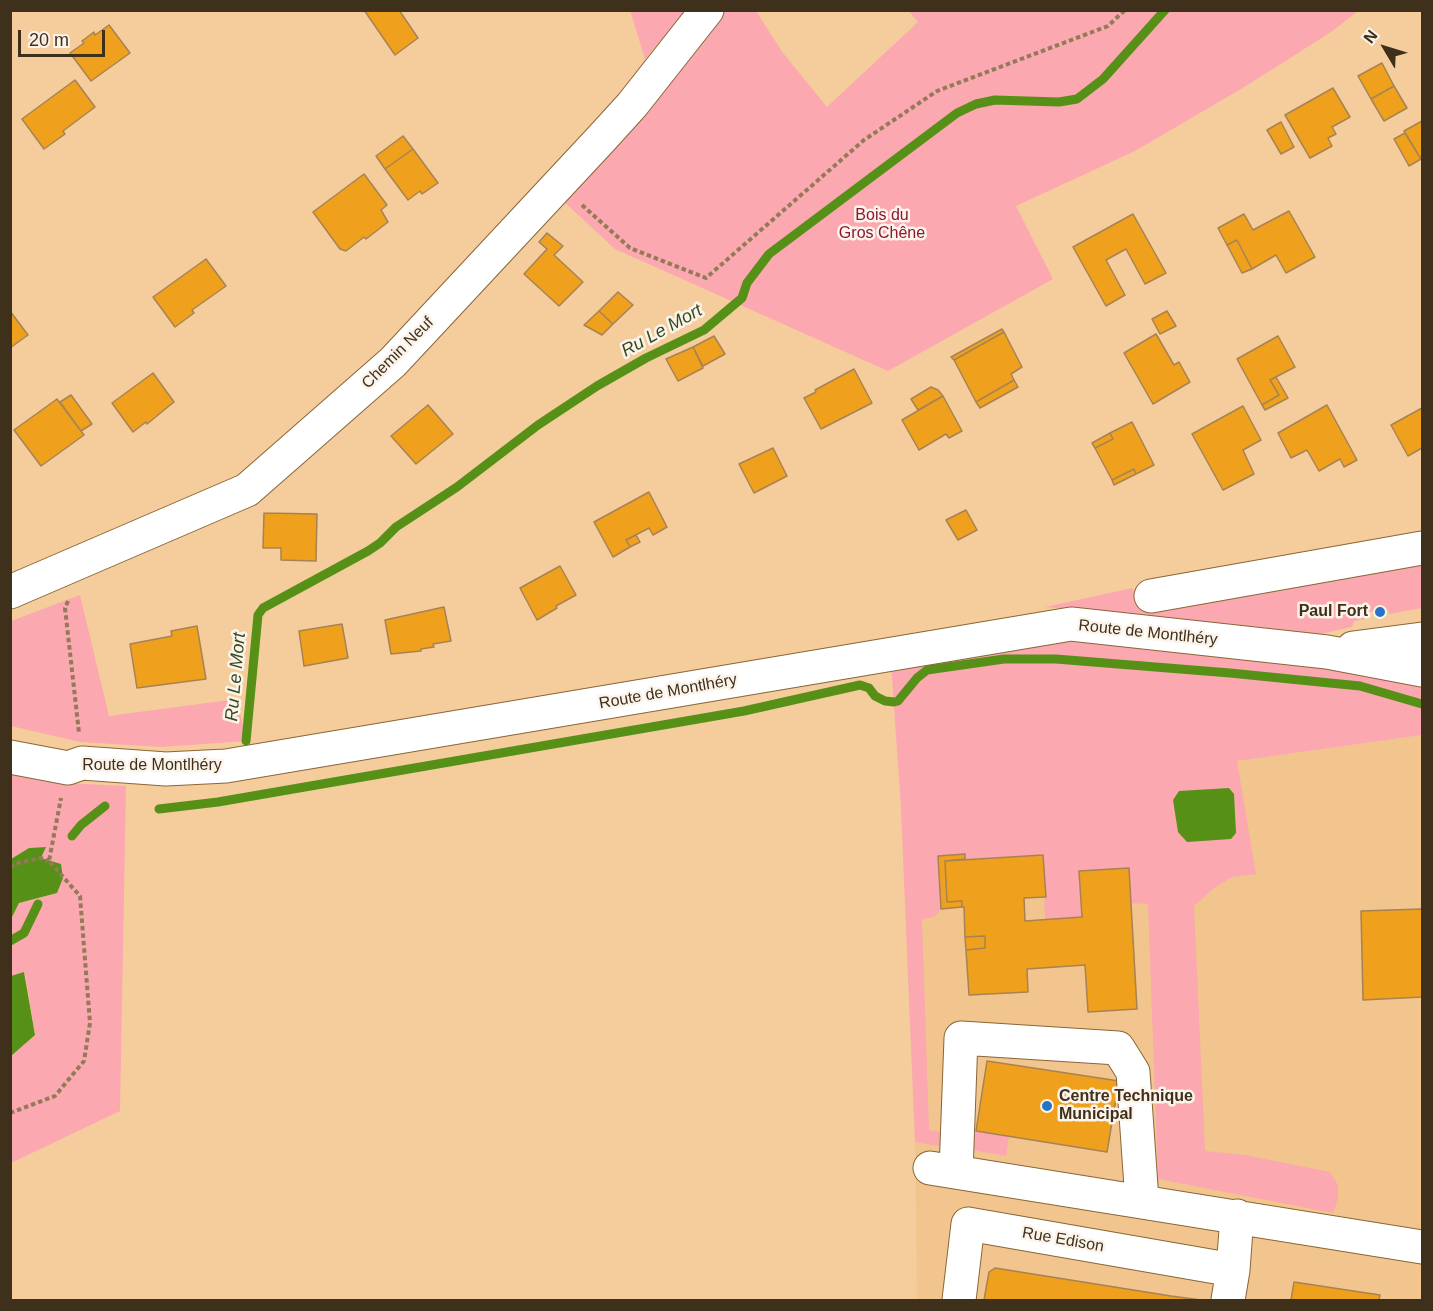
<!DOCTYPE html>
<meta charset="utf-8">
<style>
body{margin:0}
#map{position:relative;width:1433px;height:1311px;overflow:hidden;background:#f5cd9c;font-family:Helvetica,sans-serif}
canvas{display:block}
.frame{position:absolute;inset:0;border:12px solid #3f301c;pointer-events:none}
.north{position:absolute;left:1355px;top:18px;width:60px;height:60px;-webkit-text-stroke:4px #fcf4ea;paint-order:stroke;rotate:308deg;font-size:16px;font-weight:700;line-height:24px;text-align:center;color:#3f301c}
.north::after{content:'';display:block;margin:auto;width:21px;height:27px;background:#3f301c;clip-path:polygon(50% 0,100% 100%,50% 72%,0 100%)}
.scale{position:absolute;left:18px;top:30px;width:87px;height:27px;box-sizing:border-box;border:3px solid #3f301c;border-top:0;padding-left:8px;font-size:18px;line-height:21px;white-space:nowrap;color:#3f301c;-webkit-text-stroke:4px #fcf4ea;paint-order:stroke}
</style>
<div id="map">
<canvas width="1433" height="1311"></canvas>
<div class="frame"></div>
<div class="north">N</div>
<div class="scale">20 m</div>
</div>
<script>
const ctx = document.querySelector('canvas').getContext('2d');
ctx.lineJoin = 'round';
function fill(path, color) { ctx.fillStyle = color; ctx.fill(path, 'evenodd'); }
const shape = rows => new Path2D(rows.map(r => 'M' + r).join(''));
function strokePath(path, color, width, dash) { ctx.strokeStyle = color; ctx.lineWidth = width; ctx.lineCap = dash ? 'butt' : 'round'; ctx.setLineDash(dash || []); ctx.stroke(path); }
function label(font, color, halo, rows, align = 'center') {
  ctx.font = font + ' Helvetica,sans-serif'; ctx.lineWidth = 5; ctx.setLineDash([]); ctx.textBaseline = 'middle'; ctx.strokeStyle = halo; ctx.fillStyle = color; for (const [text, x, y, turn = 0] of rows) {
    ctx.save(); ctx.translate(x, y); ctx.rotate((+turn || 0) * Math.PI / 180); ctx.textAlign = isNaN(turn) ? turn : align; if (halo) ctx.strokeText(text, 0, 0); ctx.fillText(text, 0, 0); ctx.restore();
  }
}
fill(shape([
 [1422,735,1422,1300,917,1300,915,1142,901,808]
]), '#f1c58d');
fill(shape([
 [630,10,685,10,685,11,645,59],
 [721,11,756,11,783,53,827,107,918,22,909,11,1358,11,1331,32,1246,86,1135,151,1016,206,1053,279,888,371,615,249,562,200],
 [1422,561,1422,608,1389,614,1388,609,1366,612,1366,619,1354,621,1352,627,1320,634,1045,607,1132,588,1137,597],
 [80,595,109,716,237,699,246,741,161,747,80,742,11,726,11,621],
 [1061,640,1327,668,1422,686,1422,735,1237,761,1256,874,1232,877,1214,888,1194,906,1205,1151,1245,1155,1330,1172,1338,1185,1338,1199,1333,1213,1158,1179,1148,904,1131,903,1079,871,1082,917,1045,919,1043,855,965,859,964,854,938,856,941,909,934,917,922,919,929,1130,947,1133,944,1147,915,1142,901,808,891,663],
 [11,774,64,783,126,786,120,1111,11,1163,10,1056,35,1034,25,973,11,976,11,919,19,903,57,893,41,858,46,847,29,848,11,859],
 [976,1131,1009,1136,1006,1156,972,1150]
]), '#fba8b0');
fill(shape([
 [1229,788,1234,794,1236,833,1231,839,1187,842,1178,832,1173,800,1179,791],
 [46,847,41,858,61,864,63,878,57,893,19,903,11,919,11,859,29,848],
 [24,972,35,1035,11,1056,11,976]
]), '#579017');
strokePath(shape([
 [246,741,258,615,263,608,368,551,380,543,396,527,457,487,538,425,597,386,646,358,704,330,742,298,747,283,769,254,957,113,976,104,995,100,1059,102,1077,99,1103,79,1165,10],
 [159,809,218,802,744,711,860,685,869,688,875,696,885,701,894,702,898,701,917,678,927,670,1004,659,1056,659,1230,673,1360,686,1422,704],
 [72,836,81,825,105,806],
 [10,941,24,933,38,904]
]), '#579017', 9);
const building = shape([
 [364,10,399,10,418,38,395,55,364,10],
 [109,25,130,53,91,81,70,53,84,43,82,41,94,32,95,35,109,25],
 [1382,63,1394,86,1371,99,1358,76,1382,63],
 [75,80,95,107,63,131,65,134,44,149,22,119,75,80],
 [1394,86,1407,108,1384,121,1371,99,1394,86],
 [1333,88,1350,117,1332,127,1336,134,1328,138,1332,146,1310,158,1285,115,1333,88],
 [1422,121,1422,158,1421,159,1404,131,1422,121],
 [1281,122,1294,147,1281,154,1267,130,1281,122],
 [1405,133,1421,159,1409,166,1394,139,1405,133],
 [403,136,413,149,385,169,376,156,403,136],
 [413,149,438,183,422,194,420,191,408,200,385,169,413,149],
 [364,174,387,205,381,210,388,222,366,239,364,237,346,251,340,249,313,212,364,174],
 [1289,211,1315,257,1286,273,1276,255,1252,269,1237,240,1227,245,1218,228,1244,214,1253,230,1289,211],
 [1133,214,1166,273,1145,284,1126,249,1106,260,1125,295,1106,306,1073,247,1133,214],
 [547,233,563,246,554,255,583,282,559,306,524,274,547,249,539,242,547,233],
 [1237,240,1252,269,1242,273,1227,245,1237,240],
 [206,259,226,286,192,310,194,313,175,327,153,297,206,259],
 [618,292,633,305,613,324,599,311,618,292],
 [10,311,28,335,10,348,10,311],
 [599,311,613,324,602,335,584,325,599,311],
 [1167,311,1176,326,1160,334,1152,319,1167,311],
 [1002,329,1004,332,954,360,951,357,1002,329],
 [1004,332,1022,367,1011,374,1014,380,976,402,954,360,1004,332],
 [1156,334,1174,365,1179,362,1190,382,1153,404,1124,353,1156,334],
 [714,336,725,354,703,366,693,347,714,336],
 [1278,336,1295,367,1270,380,1279,395,1262,405,1237,359,1278,336],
 [693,347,703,368,678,381,666,359,693,347],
 [854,369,872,403,821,429,804,398,816,392,815,390,854,369],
 [153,373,174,402,147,424,146,422,133,432,112,403,153,373],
 [1276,377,1288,398,1265,410,1262,405,1279,395,1270,380,1276,377],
 [1014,380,1018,387,980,408,976,402,1014,380],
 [931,387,938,390,943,396,918,410,911,399,931,387],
 [71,395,92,424,81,431,60,402,71,395],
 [943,396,962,431,949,438,946,434,919,450,902,420,943,396],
 [57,399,84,435,41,466,14,430,57,399],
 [428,405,453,434,416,464,391,436,428,405],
 [1327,405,1357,460,1344,467,1340,459,1319,471,1307,450,1291,458,1278,433,1327,405],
 [1243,406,1261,440,1243,450,1254,474,1223,490,1192,434,1243,406],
 [1422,408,1422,448,1408,456,1391,425,1422,408],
 [1132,422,1154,465,1136,474,1134,469,1112,480,1095,448,1113,439,1110,433,1132,422],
 [1110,433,1113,439,1095,448,1092,443,1110,433],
 [773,448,787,476,754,493,739,464,773,448],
 [1134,469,1136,474,1114,485,1112,480,1134,469],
 [649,492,667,527,653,535,649,528,626,540,630,547,613,557,594,522,649,492],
 [966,510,977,530,958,540,946,520,966,510],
 [264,513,317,514,316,561,281,560,281,548,263,548,264,513],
 [636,535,640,542,630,547,626,540,636,535],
 [560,566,576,595,556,606,557,608,537,620,520,588,560,566],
 [444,607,451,641,433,644,434,647,421,649,421,651,391,654,385,620,444,607],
 [342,624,348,658,304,666,299,631,342,624],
 [197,626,206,679,137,688,130,644,172,636,171,631,197,626],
 [965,854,965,859,945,861,947,902,962,901,962,907,941,909,938,856,965,854],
 [1043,855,1046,897,1024,898,1025,921,1082,917,1079,871,1129,868,1137,1009,1088,1012,1085,965,1027,969,1028,992,969,995,966,950,985,948,985,936,965,937,964,907,962,907,962,901,947,902,945,861,1043,855],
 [1422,909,1422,997,1363,1000,1361,911,1422,909],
 [985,936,985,948,966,950,965,937,985,936],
 [987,1061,1119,1081,1107,1152,976,1131,987,1061],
 [995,1268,1171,1296,1201,1300,984,1300,989,1272,995,1268],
 [1294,1282,1380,1295,1379,1300,1291,1300,1294,1282]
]);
fill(building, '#efa11e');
strokePath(building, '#a78253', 1.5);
const minor = shape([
 [10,592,247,490,393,362,602,138,632,105,707,10],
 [1151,596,1422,548],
 [930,1168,1422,1247],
 [956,1172,961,1038,1118,1048,1133,1072,1142,1201],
 [959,1300,968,1224,1233,1270],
 [1228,1300,1233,1270,1237,1216]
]);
const major = shape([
 [1353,648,1422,639],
 [10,757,68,768,82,763,166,769,226,766,1071,624,1327,652,1422,670]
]);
strokePath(minor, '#896637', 35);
strokePath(major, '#896637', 35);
strokePath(shape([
 [582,205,630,248,706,278,864,140,937,91,1108,26,1125,10],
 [68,601,65,608,79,733],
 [10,867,18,863,41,858,49,861],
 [10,1113,55,1096,84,1061,90,1023,80,896,49,861,61,798]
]), '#947a58', 4, [4.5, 3]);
strokePath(minor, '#fff', 33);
strokePath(major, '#fff', 33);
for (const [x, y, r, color] of [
 [1380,612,6,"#2774c4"],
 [1047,1106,6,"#2774c4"]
]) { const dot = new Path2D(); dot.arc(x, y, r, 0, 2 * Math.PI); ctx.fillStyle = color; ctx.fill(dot); strokePath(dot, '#fcf4ea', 2); }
label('16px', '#8b1735', '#fcf4ea', [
 ["Bois du",882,216],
 ["Gros Chêne",882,234]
]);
label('16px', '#3f301c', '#fcf4ea', [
 ["Chemin Neuf",398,353,-45],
 ["Route de Montlhéry",1148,633,6],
 ["Route de Montlhéry",668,692,-10],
 ["Route de Montlhéry",152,766],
 ["Rue Edison",1063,1240,10]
]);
label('bold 16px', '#3f301c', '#fcf4ea', [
 ["Paul Fort",1368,612],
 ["Centre Technique",1059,1097,"left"],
 ["Municipal",1059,1115,"left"]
], 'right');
label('italic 18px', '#344c20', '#fcf4ea', [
 ["Ru Le Mort",662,331,-29],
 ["Ru Le Mort",236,677,-85]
]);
</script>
